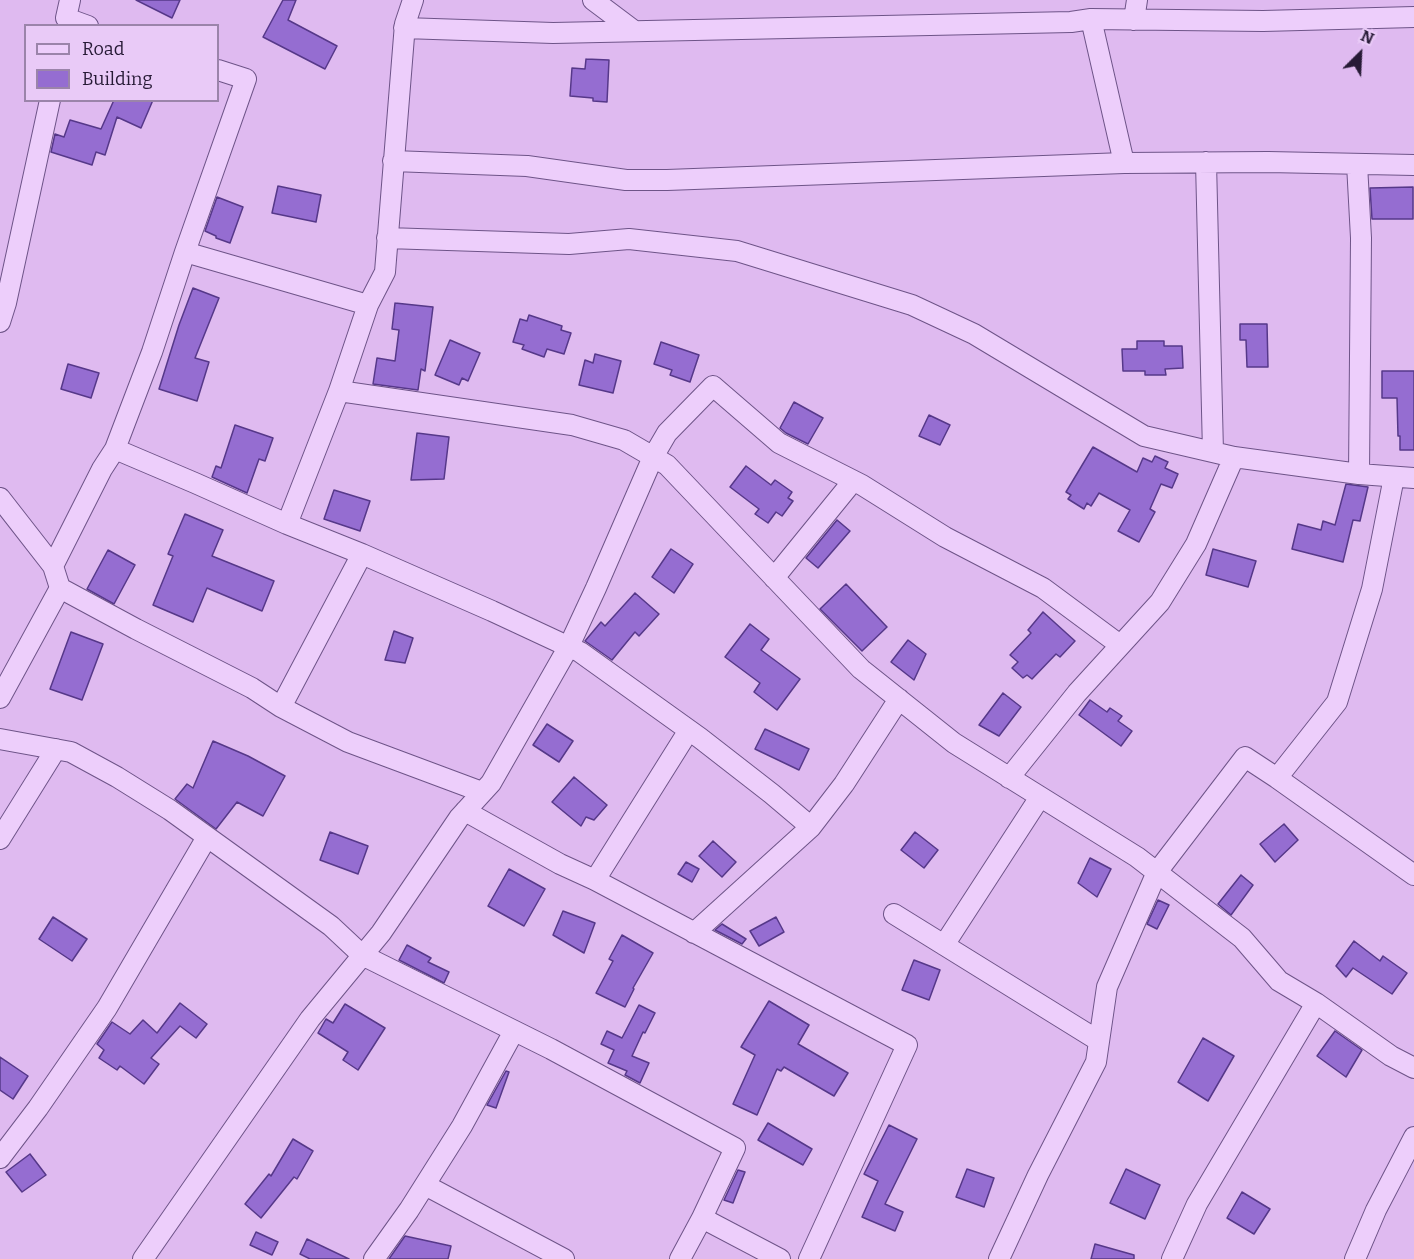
<!DOCTYPE html>
<style>
body{margin:0}
#map{position:relative;width:1414px;height:1259px;overflow:hidden;background:#dfbaf0;font-family:Bitter,serif}
canvas{display:block}
.legend{position:absolute;left:24px;top:24px;width:195px;height:78px;box-sizing:border-box;background:#e9caf7;border:2px solid #9b84aa;margin:0;padding:8px 10px;list-style:none;font-size:18px;color:#271a36}
.legend li{display:flex;align-items:center;gap:12px;height:30px}
.legend b{width:30px;border:2px solid #9b84aa}
.north{position:absolute;left:1330px;top:24px;width:60px;height:60px;-webkit-text-stroke:4px #e9caf7;paint-order:stroke;rotate:24deg;font-size:16px;font-weight:700;line-height:24px;text-align:center;color:#271a36}
.north::after{content:'';display:block;margin:auto;width:21px;height:27px;background:#271a36;clip-path:polygon(50% 0,100% 100%,50% 72%,0 100%)}
</style>
<div id="map">
<canvas width="1414" height="1259"></canvas>
<ul class="legend">
<li><b style="height:8px;background:#edcefb"></b>Road</li>
<li><b style="height:16px;background:#956dd1"></b>Building</li>
</ul>
<div class="north">N</div>
</div>
<script>
const ctx = document.querySelector('canvas').getContext('2d');
ctx.lineJoin = 'round';
function fill(path, color) { ctx.fillStyle = color; ctx.fill(path, 'evenodd'); }
const shape = rows => new Path2D(rows.map(r => 'M' + r).join(''));
function strokePath(path, color, width, dash) { ctx.strokeStyle = color; ctx.lineWidth = width; ctx.lineCap = dash ? 'butt' : 'round'; ctx.setLineDash(dash || []); ctx.stroke(path); }
const building = shape([
 [136,0,180,0,172,18,136,0],
 [283,0,296,0,288,20,337,46,325,69,263,37,283,0],
 [586,59,609,60,607,102,593,101,593,98,570,96,572,68,585,69,586,59],
 [114,100,153,100,141,128,117,117,105,155,96,152,92,165,51,152,55,134,64,137,70,120,101,129,114,100],
 [278,186,321,195,316,222,272,213,278,186],
 [1413,187,1413,219,1372,219,1370,188,1413,187],
 [217,197,243,207,230,243,216,238,216,236,205,231,217,197],
 [193,288,219,298,195,358,209,362,197,401,159,389,179,325,193,288],
 [395,303,433,307,425,371,421,369,418,390,373,384,377,358,395,361,399,330,392,329,395,303],
 [529,315,562,326,561,330,571,333,564,354,547,349,544,357,522,349,524,345,513,342,520,319,527,321,529,315],
 [1240,324,1267,324,1268,367,1247,367,1246,340,1240,340,1240,324],
 [450,340,480,353,468,381,462,378,459,385,435,375,450,340],
 [1137,341,1164,341,1164,346,1182,346,1183,368,1165,369,1166,375,1145,375,1145,371,1123,371,1122,349,1137,349,1137,341],
 [661,342,699,355,690,382,670,375,672,370,654,364,661,342],
 [595,354,621,361,613,393,579,385,585,360,593,363,595,354],
 [68,364,99,373,91,398,61,389,68,364],
 [1382,371,1414,371,1414,450,1400,450,1400,436,1398,436,1397,398,1382,398,1382,371],
 [794,402,823,418,808,444,786,433,780,428,794,402],
 [929,415,950,425,940,445,919,436,929,415],
 [235,425,273,438,265,461,259,459,247,493,212,477,216,466,221,468,235,425],
 [417,433,449,437,444,479,411,480,417,433],
 [1093,447,1137,472,1143,458,1152,462,1155,456,1168,462,1165,468,1178,474,1172,488,1161,484,1150,509,1155,512,1139,542,1118,531,1130,510,1099,493,1091,506,1087,503,1084,509,1068,499,1071,495,1066,492,1093,447],
 [746,466,771,485,775,480,792,492,788,498,793,501,782,516,776,512,768,523,755,514,759,509,730,487,746,466],
 [1346,484,1368,487,1360,521,1353,520,1343,562,1292,549,1298,524,1321,530,1323,521,1335,525,1346,484],
 [334,490,370,501,360,531,324,519,334,490],
 [185,514,223,530,212,556,274,581,262,611,207,588,193,622,153,605,173,556,168,554,185,514],
 [837,520,850,531,818,568,806,558,837,520],
 [671,549,693,564,674,593,652,577,671,549],
 [1213,549,1256,561,1248,587,1206,575,1213,549],
 [108,550,135,565,114,604,87,589,108,550],
 [846,584,887,627,862,651,820,609,846,584],
 [635,593,659,614,639,636,635,632,612,660,585,641,601,622,605,626,635,593],
 [1043,612,1075,641,1060,657,1056,654,1032,679,1027,675,1023,678,1012,668,1018,662,1010,655,1031,633,1028,630,1043,612],
 [750,624,769,639,761,650,800,679,777,710,754,692,760,683,725,657,750,624],
 [394,631,413,638,405,663,385,660,394,631],
 [71,632,103,644,82,700,50,689,71,632],
 [908,640,926,654,914,680,891,662,908,640],
 [1003,693,1021,707,999,736,979,725,1003,693],
 [1090,700,1107,712,1110,708,1122,716,1118,721,1132,731,1121,746,1079,715,1090,700],
 [547,724,573,741,559,762,533,745,547,724],
 [765,729,809,749,799,770,755,749,765,729],
 [213,741,248,756,285,776,263,816,237,802,216,829,175,799,187,784,193,788,213,741],
 [574,777,607,805,594,820,586,817,581,826,552,802,574,777],
 [1284,824,1298,840,1275,862,1260,844,1284,824],
 [330,832,368,846,358,874,320,860,330,832],
 [915,832,938,850,924,868,901,850,915,832],
 [713,841,736,862,722,877,699,856,713,841],
 [1090,858,1111,869,1097,897,1078,883,1090,858],
 [686,862,699,869,692,882,678,874,686,862],
 [509,869,545,889,524,926,488,906,509,869],
 [1241,875,1253,885,1231,915,1218,904,1241,875],
 [1158,900,1169,905,1157,929,1147,924,1158,900],
 [563,911,595,923,584,953,553,935,563,911],
 [53,917,87,939,72,961,39,939,53,917],
 [776,917,784,932,759,946,750,931,776,917],
 [722,924,746,939,742,944,715,930,722,924],
 [622,935,653,953,633,988,634,989,625,1007,596,993,613,961,609,959,622,935],
 [1354,941,1380,961,1383,956,1407,973,1392,994,1353,968,1346,977,1336,966,1354,941],
 [407,945,431,958,428,962,449,972,444,983,399,960,407,945],
 [914,960,940,970,929,1000,902,990,914,960],
 [769,1001,809,1025,798,1044,848,1073,834,1096,784,1067,781,1071,777,1069,757,1115,733,1104,755,1055,741,1047,769,1001],
 [180,1003,207,1024,196,1038,180,1026,151,1058,159,1064,144,1084,120,1066,117,1070,99,1058,104,1050,97,1044,112,1022,130,1034,143,1020,157,1033,180,1003],
 [345,1004,385,1028,358,1070,343,1060,348,1052,318,1033,326,1019,333,1023,345,1004],
 [639,1005,655,1013,645,1033,643,1032,632,1056,649,1063,640,1083,625,1075,627,1071,608,1063,614,1050,601,1044,607,1031,622,1038,639,1005],
 [1335,1031,1362,1050,1346,1077,1317,1056,1335,1031],
 [1203,1038,1234,1056,1208,1101,1178,1082,1203,1038],
 [0,1057,28,1076,13,1099,0,1090,0,1057],
 [506,1071,509,1072,496,1108,487,1105,506,1071],
 [768,1123,812,1149,803,1165,758,1140,768,1123],
 [889,1125,917,1139,885,1204,903,1212,895,1231,862,1217,878,1181,864,1174,889,1125],
 [293,1139,313,1151,297,1179,294,1177,261,1218,245,1204,269,1174,271,1176,293,1139],
 [30,1154,46,1175,22,1192,6,1172,30,1154],
 [967,1169,994,1178,984,1207,956,1197,967,1169],
 [1126,1169,1160,1185,1145,1219,1110,1203,1126,1169],
 [738,1170,745,1172,733,1203,724,1200,738,1170],
 [1242,1192,1270,1209,1254,1234,1227,1218,1242,1192],
 [256,1232,278,1242,272,1255,250,1245,256,1232],
 [405,1236,451,1246,448,1259,389,1259,405,1236],
 [307,1239,349,1259,310,1259,300,1254,307,1239],
 [1095,1244,1134,1255,1134,1259,1091,1259,1095,1244]
]);
fill(building, '#956dd1');
strokePath(building, '#563889', 1.5);
const minor = shape([
 [70,0,66,18,88,26],
 [593,0,633,30],
 [1091,19,1124,163],
 [1134,20,1137,0],
 [404,28,553,33,1071,22,1091,19,1263,21,1414,17],
 [393,161,527,166,626,180,667,180,1124,163,1268,162,1414,165],
 [1206,162,1213,452],
 [1357,164,1361,238,1359,474],
 [387,238,569,244,629,239,737,251,912,305,974,334,1144,436,1234,457,1359,474,1414,478],
 [185,252,368,305],
 [0,322,6,303,50,100],
 [339,391,368,305,385,272,405,24,413,0],
 [115,449,195,483,287,524,362,554,492,611,580,652,700,738,772,794,811,827],
 [0,498,53,566,60,588,0,698],
 [287,524,339,391,572,425,624,440,667,465,861,669,954,743,1137,857,1242,938,1279,981,1316,1003,1391,1056,1414,1068],
 [53,566,102,469,115,449,152,352,185,252,246,79,218,70],
 [774,578,853,481],
 [60,588,136,629,252,688,281,707,348,742,482,792],
 [281,707,362,554],
 [0,739,71,752,117,777,170,810,331,926,362,955,551,1049,735,1148,702,1218,680,1259],
 [1009,778,1077,693,1160,602,1196,544,1234,457],
 [1277,778,1337,702,1372,589,1394,477],
 [465,811,560,864,595,880,907,1045,809,1259],
 [0,839,56,749],
 [595,880,689,730],
 [894,914,1099,1041],
 [694,933,811,827,844,784,899,699],
 [944,945,1040,797],
 [0,1158,38,1108,107,1008,207,837],
 [425,1185,564,1259],
 [702,1218,780,1259],
 [143,1259,310,1019,381,933,459,818,491,783,569,646,596,588,653,457,667,433,713,386,779,443,862,485,945,537,1043,588,1120,645],
 [374,1259,409,1210,462,1126,514,1031],
 [999,1259,1038,1175,1096,1062,1107,987,1157,872,1245,757,1277,778,1414,875],
 [1172,1259,1197,1204,1316,1003],
 [1355,1259,1376,1210,1414,1137]
]);
strokePath(minor, '#6e5488', 22);
strokePath(minor, '#edcefb', 20);
</script>
